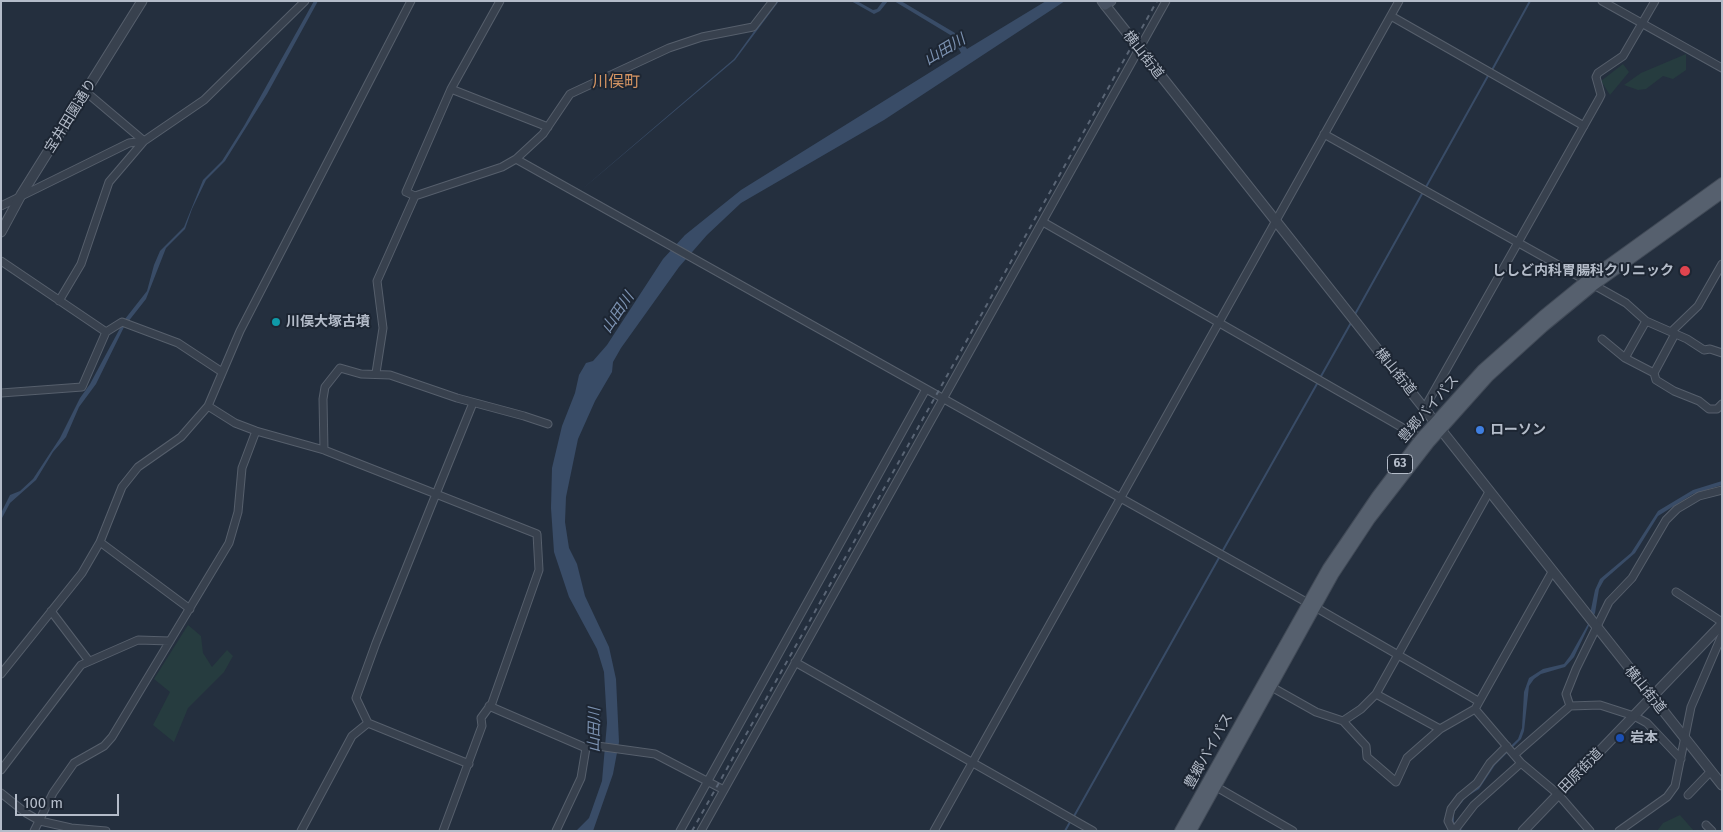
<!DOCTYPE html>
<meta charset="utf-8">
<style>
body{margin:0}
#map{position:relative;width:1723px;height:832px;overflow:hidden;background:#242f3e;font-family:"Fira Sans",sans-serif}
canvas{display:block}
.frame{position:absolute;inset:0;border:2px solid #b4bcc9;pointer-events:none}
.scale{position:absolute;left:15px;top:794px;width:104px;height:22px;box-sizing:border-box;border:2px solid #b4bcc9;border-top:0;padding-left:6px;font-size:15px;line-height:18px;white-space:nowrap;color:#b4bcc9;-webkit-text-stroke:4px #1d2633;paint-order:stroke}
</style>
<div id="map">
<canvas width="1723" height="832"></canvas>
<div class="frame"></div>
<div class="scale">100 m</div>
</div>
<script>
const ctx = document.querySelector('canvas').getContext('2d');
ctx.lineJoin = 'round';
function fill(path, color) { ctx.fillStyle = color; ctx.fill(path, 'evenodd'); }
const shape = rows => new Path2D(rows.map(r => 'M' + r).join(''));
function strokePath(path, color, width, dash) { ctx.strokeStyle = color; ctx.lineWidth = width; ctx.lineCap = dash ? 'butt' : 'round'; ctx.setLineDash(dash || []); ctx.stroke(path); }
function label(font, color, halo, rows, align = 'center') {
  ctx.font = font + ' "Fira Sans","Noto Sans JP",sans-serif'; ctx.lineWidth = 4; ctx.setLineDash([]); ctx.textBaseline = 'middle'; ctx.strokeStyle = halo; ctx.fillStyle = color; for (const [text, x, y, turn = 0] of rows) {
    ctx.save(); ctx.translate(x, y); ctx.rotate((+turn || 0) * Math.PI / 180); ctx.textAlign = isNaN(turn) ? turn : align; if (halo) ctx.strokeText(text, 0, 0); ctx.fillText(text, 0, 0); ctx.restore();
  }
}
fill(shape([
 [1686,54,1686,70,1673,79,1663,76,1646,89,1638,90,1624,85,1641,73],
 [1623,64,1629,72,1610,95,1601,81],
 [188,625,201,636,203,653,212,667,227,650,233,656,224,672,188,708,174,742,153,725,170,692,154,679],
 [1680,815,1694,831,1657,831,1663,823]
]), '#263c3f');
fill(shape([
 [314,1,318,1,267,94,225,161,206,180,192,209,185,229,166,248,146,299,124,327,96,384,79,407,66,437,53,452,36,480,10,503,1,520,1,513,10,495,20,491,33,479,60,438,80,398,90,384,125,319,147,291,154,265,160,251,184,227,203,180,222,161,244,126],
 [776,1,779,1,735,60,580,191,734,59],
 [851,1,857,1,873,10,877,9,883,1,888,1,880,11,874,14],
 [894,1,901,1,955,33,967,49,1046,1,1065,1,884,120,741,203,707,235,679,267,621,348,613,362,612,372,595,401,578,439,566,497,565,522,569,548,577,564,585,596,609,647,616,679,619,742,613,774,593,831,576,831,589,818,602,781,607,723,604,672,597,649,569,597,554,552,551,508,552,468,562,426,575,393,579,375,586,363,593,361,607,345,663,259,685,235,741,190,961,53,952,36],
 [1722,481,1722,485,1693,494,1658,516,1635,553,1604,580,1599,589,1595,613,1574,657,1565,667,1541,674,1534,679,1529,686,1524,731,1521,739,1495,765,1479,789,1466,797,1454,812,1454,822,1463,831,1458,831,1452,824,1451,815,1456,804,1479,785,1492,764,1518,739,1522,728,1524,692,1529,678,1543,669,1564,664,1570,656,1588,624,1595,590,1600,579,1631,553,1658,511,1693,490]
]), '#394c67');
strokePath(shape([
 [1492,70,1530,1],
 [1426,187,1489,74],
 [1354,316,1423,192],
 [1320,378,1352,321],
 [1222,552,1318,382],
 [1073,818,1220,556],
 [1065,831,1070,822]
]), '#394c67', 2);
const minor = shape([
 [1602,1,1722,68],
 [1391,16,1584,126],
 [451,89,548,127],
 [86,92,144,141],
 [1324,134,1626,303,1646,321,1687,339,1704,350,1710,349,1722,353],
 [516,159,1315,607,1478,701],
 [415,196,406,192,451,89,500,1],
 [1,206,129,143,144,141],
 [1043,222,1424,440],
 [1,261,106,332,122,322,178,343,222,372],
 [59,301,81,264,109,182,144,141,204,100,305,1],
 [1671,332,1698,306,1722,264],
 [1602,339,1625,358,1654,373,1656,380,1674,391,1699,401,1709,409,1717,409,1722,404],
 [1625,358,1646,321],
 [376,373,383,328,377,281,415,196,502,167,516,159,543,134,570,94,669,48,702,37,753,27,773,1],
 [1654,373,1675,334],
 [1,393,82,387,106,332],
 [208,406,240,331,411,1],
 [1424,409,1599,99,1601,95,1596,77,1598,73,1623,56,1655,1],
 [324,450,323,399,325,387,340,368,361,374,390,375,457,398,524,416,548,424],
 [100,542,190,609],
 [1676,592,1722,622],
 [51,611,89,661],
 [795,662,1093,831],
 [1,674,82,573,100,542,122,487,138,467,181,437,208,406,235,423,256,431,324,450,436,494,376,643,356,698,368,723,469,764],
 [1268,685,1316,712,1343,721,1361,709,1376,694,1440,729,1475,709,1552,572],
 [1376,694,1489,492],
 [489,706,586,748],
 [1570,706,1600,705,1634,716,1647,723,1681,759],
 [1475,709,1521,763,1558,794,1590,831],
 [1343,721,1366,746,1367,757,1396,782,1407,758,1440,729],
 [1514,755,1570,706,1566,694,1576,669,1609,602,1632,578,1666,520,1677,509,1699,496,1722,490],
 [1,770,81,665,138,640,170,641],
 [1213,785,1293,831],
 [1,793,26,813,40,821,71,828,106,831],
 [1688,795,1711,771],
 [1706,825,1712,831],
 [34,831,53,793,74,763,104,746,112,737,229,543,238,512,242,468,256,431],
 [301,831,352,736,368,723],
 [443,831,482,726,481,718,492,703,539,570,537,534,436,494,473,403],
 [556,831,581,778,586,748,590,745,655,754,724,790],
 [680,831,926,389],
 [701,831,1166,1],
 [934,831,1399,1],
 [1453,831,1448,821,1451,809,1460,797,1477,783,1490,763,1507,746],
 [1454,831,1474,805,1521,763],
 [1619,831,1667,797,1675,786,1691,707,1722,635]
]);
const tertiary = shape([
 [1105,5,1722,785],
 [1,232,21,195,142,1],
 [1523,831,1722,624]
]);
const secondary = shape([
 [1102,1,1105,5,1111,1]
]);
const primary = shape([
 [1180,831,1328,568,1377,496,1421,438,1482,370,1543,316,1586,281,1722,183],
 [1191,831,1333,575,1370,519,1429,443,1489,376,1543,327,1594,285,1722,193]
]);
strokePath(minor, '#565f6c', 9);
strokePath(tertiary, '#565f6c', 11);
strokePath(secondary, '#565f6c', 11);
strokePath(primary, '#414a57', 12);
strokePath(minor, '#38414e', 7);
strokePath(tertiary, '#38414e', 9);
strokePath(secondary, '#465061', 9);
strokePath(primary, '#56606e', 10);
strokePath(shape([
 [692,831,1157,1]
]), '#5a6575', 2, [5, 5]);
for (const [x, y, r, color] of [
 [1685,271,6,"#e0444e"],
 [276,322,5,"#0f9aa8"],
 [1480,430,5,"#3f7fe0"],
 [1620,738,5,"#1a4fb4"]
]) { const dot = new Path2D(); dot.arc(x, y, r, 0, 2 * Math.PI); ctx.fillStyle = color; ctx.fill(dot); strokePath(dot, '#1d2633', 2); }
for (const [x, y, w] of [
 [1400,464,25]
]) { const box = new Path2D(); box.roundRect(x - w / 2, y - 9.5, w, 19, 4); ctx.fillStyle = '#1d2633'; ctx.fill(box); strokePath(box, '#b4bcc9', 1); }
label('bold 12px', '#b4bcc9', null, [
 ["63",1400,464]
]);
label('14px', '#b4bcc9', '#1d2633', [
 ["横山街道",1143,55,52],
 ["宝井田園通り",71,116,-58],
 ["横山街道",1395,372,51],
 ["豊郷バイパス",1429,409,-49],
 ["横山街道",1645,690,51],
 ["豊郷バイパス",1209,751,-61],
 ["田原街道",1581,771,-46]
]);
label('bold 14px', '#b4bcc9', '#1d2633', [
 ["ししど内科胃腸科クリニック",1674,271,"right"],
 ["川俣大塚古墳",286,322],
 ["ローソン",1490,430],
 ["岩本",1630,738]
], 'left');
label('italic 15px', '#7c92b1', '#1d2633', [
 ["山田川",945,50,-31],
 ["山田川",618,313,-56],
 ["山田川",595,730,-89]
]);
label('16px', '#d59563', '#1d2633', [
 ["川俣町",616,83]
]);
</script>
